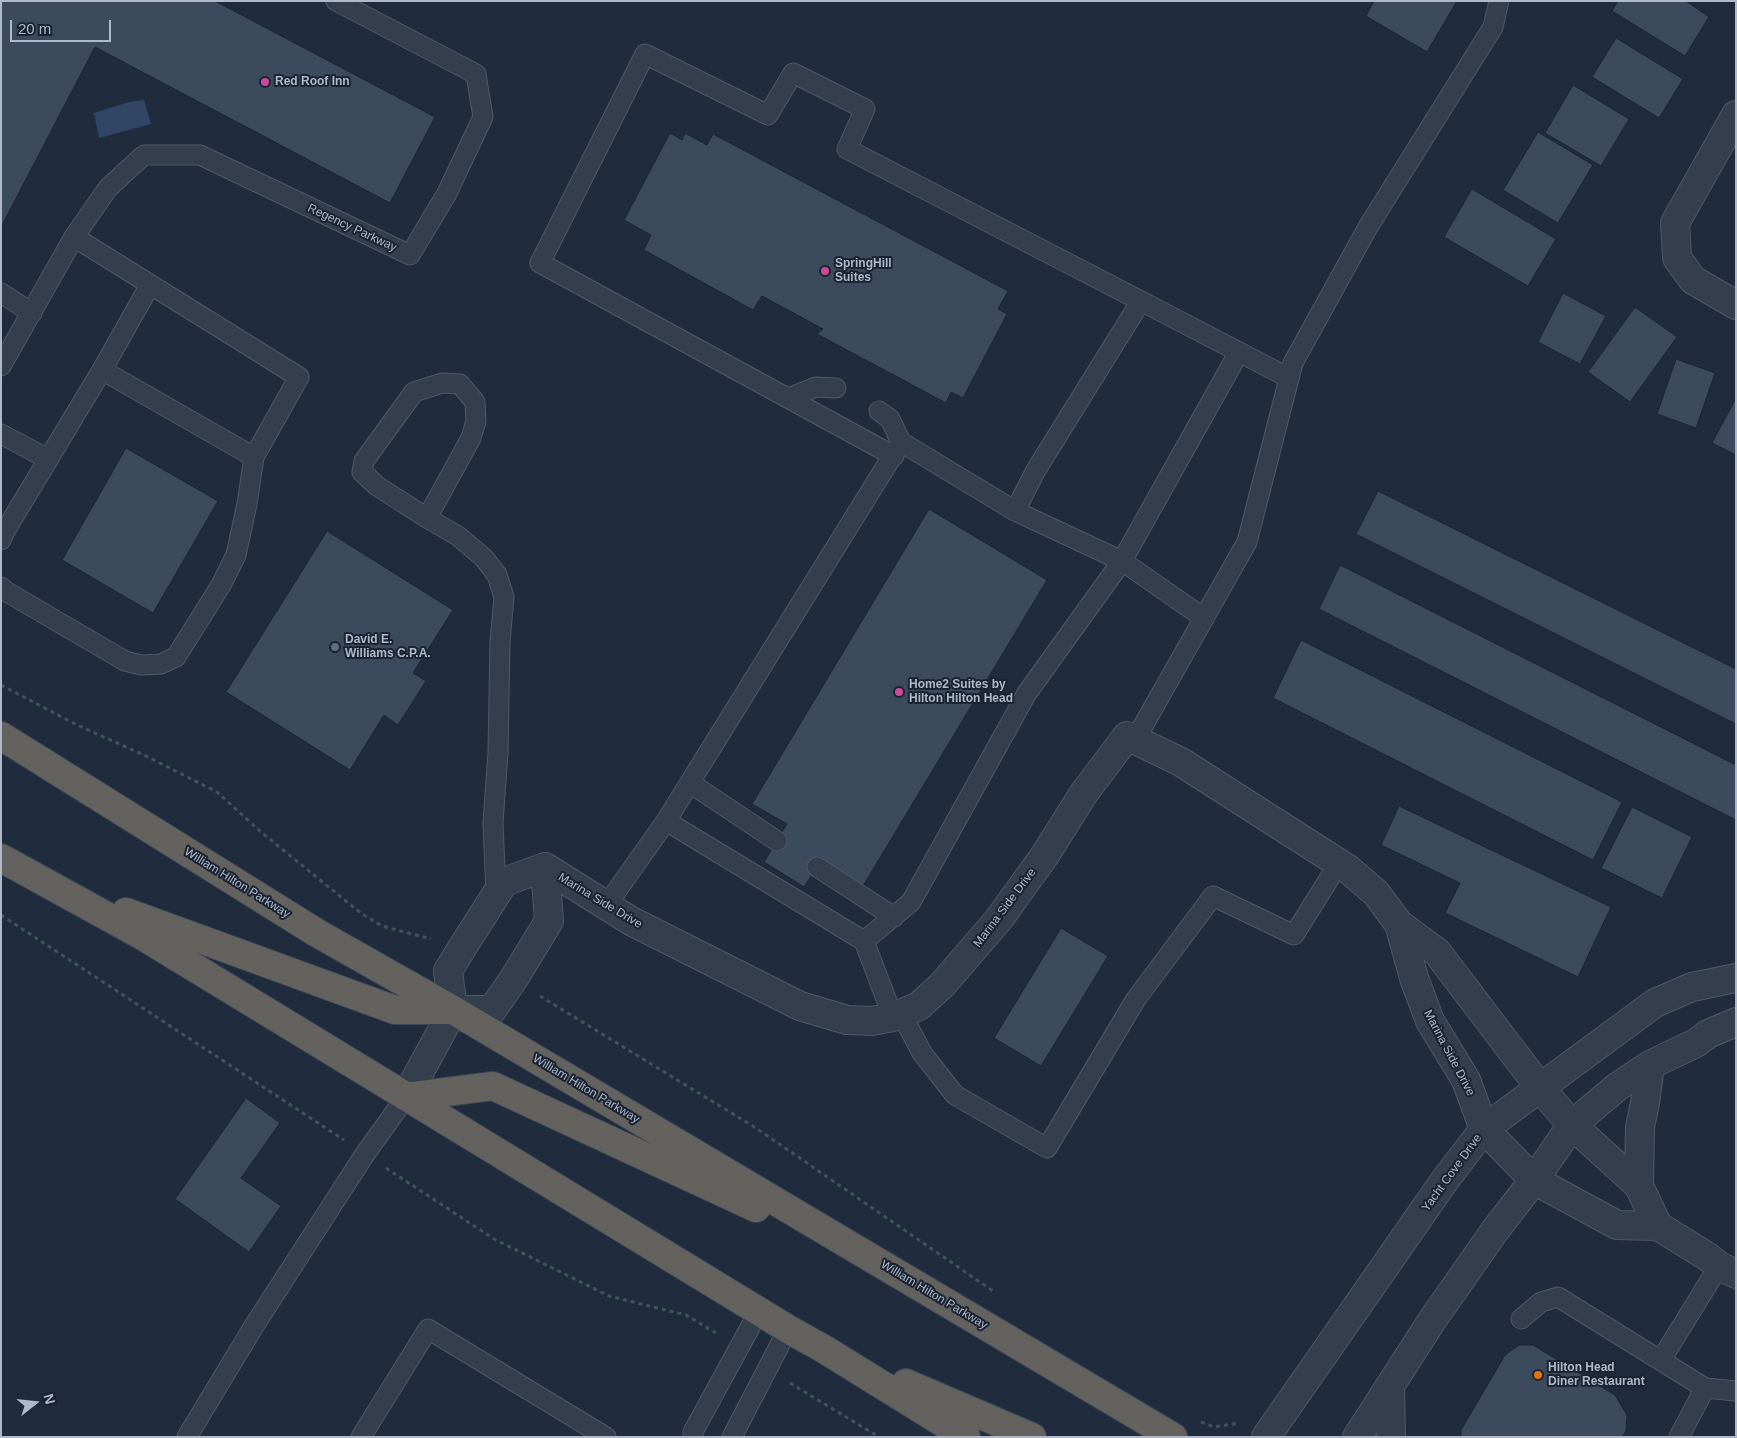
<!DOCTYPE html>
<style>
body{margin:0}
#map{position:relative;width:1737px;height:1438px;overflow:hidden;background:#202c3d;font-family:Arial,sans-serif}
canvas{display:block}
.frame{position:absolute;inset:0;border:2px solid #b0b9c9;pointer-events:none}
.north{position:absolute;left:10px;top:1378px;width:50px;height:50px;-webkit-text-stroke:4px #1a2332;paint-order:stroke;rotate:74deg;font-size:14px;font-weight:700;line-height:20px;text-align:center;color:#b0b9c9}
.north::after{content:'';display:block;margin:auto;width:18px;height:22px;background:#b0b9c9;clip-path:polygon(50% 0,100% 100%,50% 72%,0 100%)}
.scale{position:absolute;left:10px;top:20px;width:101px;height:22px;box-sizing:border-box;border:2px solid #b0b9c9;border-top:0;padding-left:6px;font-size:15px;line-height:18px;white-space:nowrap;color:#b0b9c9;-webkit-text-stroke:4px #1a2332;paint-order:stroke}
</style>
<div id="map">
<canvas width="1737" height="1438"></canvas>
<div class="frame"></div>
<div class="north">N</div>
<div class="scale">20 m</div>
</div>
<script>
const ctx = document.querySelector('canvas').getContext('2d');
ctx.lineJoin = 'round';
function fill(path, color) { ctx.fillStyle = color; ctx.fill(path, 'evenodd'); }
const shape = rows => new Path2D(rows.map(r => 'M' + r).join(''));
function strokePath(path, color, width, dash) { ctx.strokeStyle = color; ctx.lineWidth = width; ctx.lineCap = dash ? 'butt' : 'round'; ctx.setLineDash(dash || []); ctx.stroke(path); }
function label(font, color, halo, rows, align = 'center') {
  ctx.font = font + ' Arial,sans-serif'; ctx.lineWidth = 4; ctx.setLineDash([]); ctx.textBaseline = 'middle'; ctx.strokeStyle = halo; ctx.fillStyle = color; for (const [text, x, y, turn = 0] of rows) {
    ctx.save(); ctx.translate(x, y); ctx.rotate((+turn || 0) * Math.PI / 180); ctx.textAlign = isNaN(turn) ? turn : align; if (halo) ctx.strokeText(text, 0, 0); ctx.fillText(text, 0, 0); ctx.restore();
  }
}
fill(shape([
 [144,100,151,124,99,138,94,113,129,102]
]), '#314564');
const building = shape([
 [1,1,215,1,435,117,390,203,95,47,1,227,1,1],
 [1374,1,1457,1,1427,52,1366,16,1374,1],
 [1618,1,1686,1,1709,17,1685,56,1612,11,1618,1],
 [1616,38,1683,79,1659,118,1592,77,1616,38],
 [1573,85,1629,119,1601,166,1545,133,1573,85],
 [1538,132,1593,165,1558,223,1503,190,1538,132],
 [670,133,682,140,685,133,707,145,713,134,1008,291,998,309,1007,314,963,398,951,392,946,403,817,334,823,329,762,296,753,310,644,250,651,235,624,220,670,133],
 [1472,189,1556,239,1528,286,1444,237,1472,189],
 [1563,293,1606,316,1580,364,1538,342,1563,293],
 [1635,307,1677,337,1630,402,1588,372,1635,307],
 [1676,359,1715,373,1696,428,1657,414,1676,359],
 [1736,398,1736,455,1712,443,1736,398],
 [126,448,218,501,153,613,62,560,126,448],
 [1378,491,1736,669,1736,724,1356,534,1378,491],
 [929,509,1047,580,863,886,817,867,804,887,764,862,787,824,752,804,929,509],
 [327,531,453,610,413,673,426,681,398,725,384,715,350,770,226,692,327,531],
 [1340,565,1736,765,1736,820,1319,609,1340,565],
 [1301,640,1622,802,1593,860,1273,698,1301,640],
 [1399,806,1611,907,1578,977,1445,913,1460,883,1381,845,1399,806],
 [1632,807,1692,837,1662,898,1601,868,1632,807],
 [1061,928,1108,956,1041,1066,994,1038,1061,928],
 [246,1098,280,1123,241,1178,281,1206,249,1252,175,1199,246,1098],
 [1519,1345,1533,1345,1615,1395,1627,1415,1626,1431,1622,1437,1461,1437,1461,1430,1505,1355,1519,1345]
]);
fill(building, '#3c4a5d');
strokePath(building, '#1c2534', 1);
const service = shape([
 [74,237,299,377,254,457,102,370,150,285],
 [1,293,32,313],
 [1,366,74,237,108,188,144,155,200,155,410,255,446,195,483,117,476,74,336,1],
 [788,398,816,387,836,388],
 [879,411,890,419,901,442],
 [1,434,48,459],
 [894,456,540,263,645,54,768,115,793,73,865,109,847,149,1141,301],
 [427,518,471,438,476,421,475,402,460,384,442,383,414,392,364,461,362,472,377,486,427,518,458,536,484,558,497,575,504,597,500,642,498,753,493,823,496,894],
 [1,540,5,531,102,370],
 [1,587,7,592,125,661,141,665,161,664,176,657,221,585,236,555,247,504,254,457],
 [1204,618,1122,561,1015,511,1036,470,1141,301,1289,378],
 [1135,740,1247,542,1293,363,1368,227,1493,27,1499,1],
 [690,783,777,841],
 [817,867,894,917],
 [606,906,666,821],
 [864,941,911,902,1027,693,1122,561,1239,352],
 [901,1013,922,1053,955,1095,1047,1148,1136,999,1213,896,1294,935,1339,863],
 [893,1017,864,941,666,821,901,442,1015,511],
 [1521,1319,1541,1302,1558,1297,1705,1388],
 [1661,1360,1719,1266],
 [187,1437,254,1326,365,1154,406,1097],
 [361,1437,428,1329,606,1437],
 [693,1437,693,1432,759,1311],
 [732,1437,788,1329],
 [1679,1437,1705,1388,1736,1391]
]);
const minor = shape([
 [1736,115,1675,223,1677,258,1693,280,1736,305],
 [545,867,631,921,800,1006,847,1020,872,1021,893,1017,919,1006,942,985,999,919,1045,855,1084,793,1127,736,1181,762,1348,869,1376,893,1399,924,1437,952,1541,1089,1572,1125,1639,1186,1658,1226],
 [1399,924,1414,978,1430,1021,1466,1080,1484,1129,1534,1180,1617,1225,1658,1226,1708,1257,1719,1266,1736,1274],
 [453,1010,492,1010,513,980,549,921,545,867],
 [406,1097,453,1010,448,971,462,948,504,882,545,867],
 [1639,1186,1640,1127,1645,1103,1650,1065],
 [1390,1386,1391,1437],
 [1266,1437,1445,1180,1484,1129,1655,1003,1692,987,1736,978],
 [1357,1437,1433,1319,1496,1229,1534,1180,1572,1125,1617,1087,1650,1065,1696,1043,1708,1034,1736,1022]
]);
const trunk = shape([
 [1,736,317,933,453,1010,1173,1437],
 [1,858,141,935,788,1329,824,1349,966,1437],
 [126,912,395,1010,451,1010],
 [406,1097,493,1086,756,1208],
 [906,1383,1032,1437]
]);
strokePath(service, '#505968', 21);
strokePath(minor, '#505968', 30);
strokePath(trunk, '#3d4655', 30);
strokePath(shape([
 [1,685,77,725,144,755,217,792,261,832,362,914,382,926,431,939],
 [1,915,344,1140],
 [540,996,756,1128,993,1291],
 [386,1168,494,1239,609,1296,686,1315,716,1333],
 [790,1383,879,1437],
 [1201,1422,1214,1427,1239,1423]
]), '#3d5658', 3, [4, 4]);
strokePath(service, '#343e4d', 19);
strokePath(minor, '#343e4d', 28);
strokePath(trunk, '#63625f', 28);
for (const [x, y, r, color] of [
 [265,82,5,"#d1479c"],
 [825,271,5,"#d1479c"],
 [335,647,5,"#5c6f8a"],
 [899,692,5,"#d1479c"],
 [1538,1375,5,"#e8710a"]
]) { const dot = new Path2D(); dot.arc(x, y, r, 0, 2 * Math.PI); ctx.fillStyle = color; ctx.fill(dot); strokePath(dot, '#1a2332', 2); }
label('bold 12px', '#b0b9c9', '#1a2332', [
 ["Red Roof Inn",275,82],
 ["SpringHill",835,264],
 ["Suites",835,278],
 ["David E.",345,640],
 ["Williams C.P.A.",345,654],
 ["Home2 Suites by",909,685],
 ["Hilton Hilton Head",909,699],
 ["Hilton Head",1548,1368],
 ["Diner Restaurant",1548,1382]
], 'left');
label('12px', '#b0b9c9', '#1a2332', [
 ["Regency Parkway",352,228,25],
 ["William Hilton Parkway",237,883,32],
 ["Marina Side Drive",600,901,31],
 ["Marina Side Drive",1005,908,-53],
 ["Marina Side Drive",1449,1053,62],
 ["William Hilton Parkway",586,1089,31],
 ["Yacht Cove Drive",1452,1173,-54],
 ["William Hilton Parkway",934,1295,31]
]);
</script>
